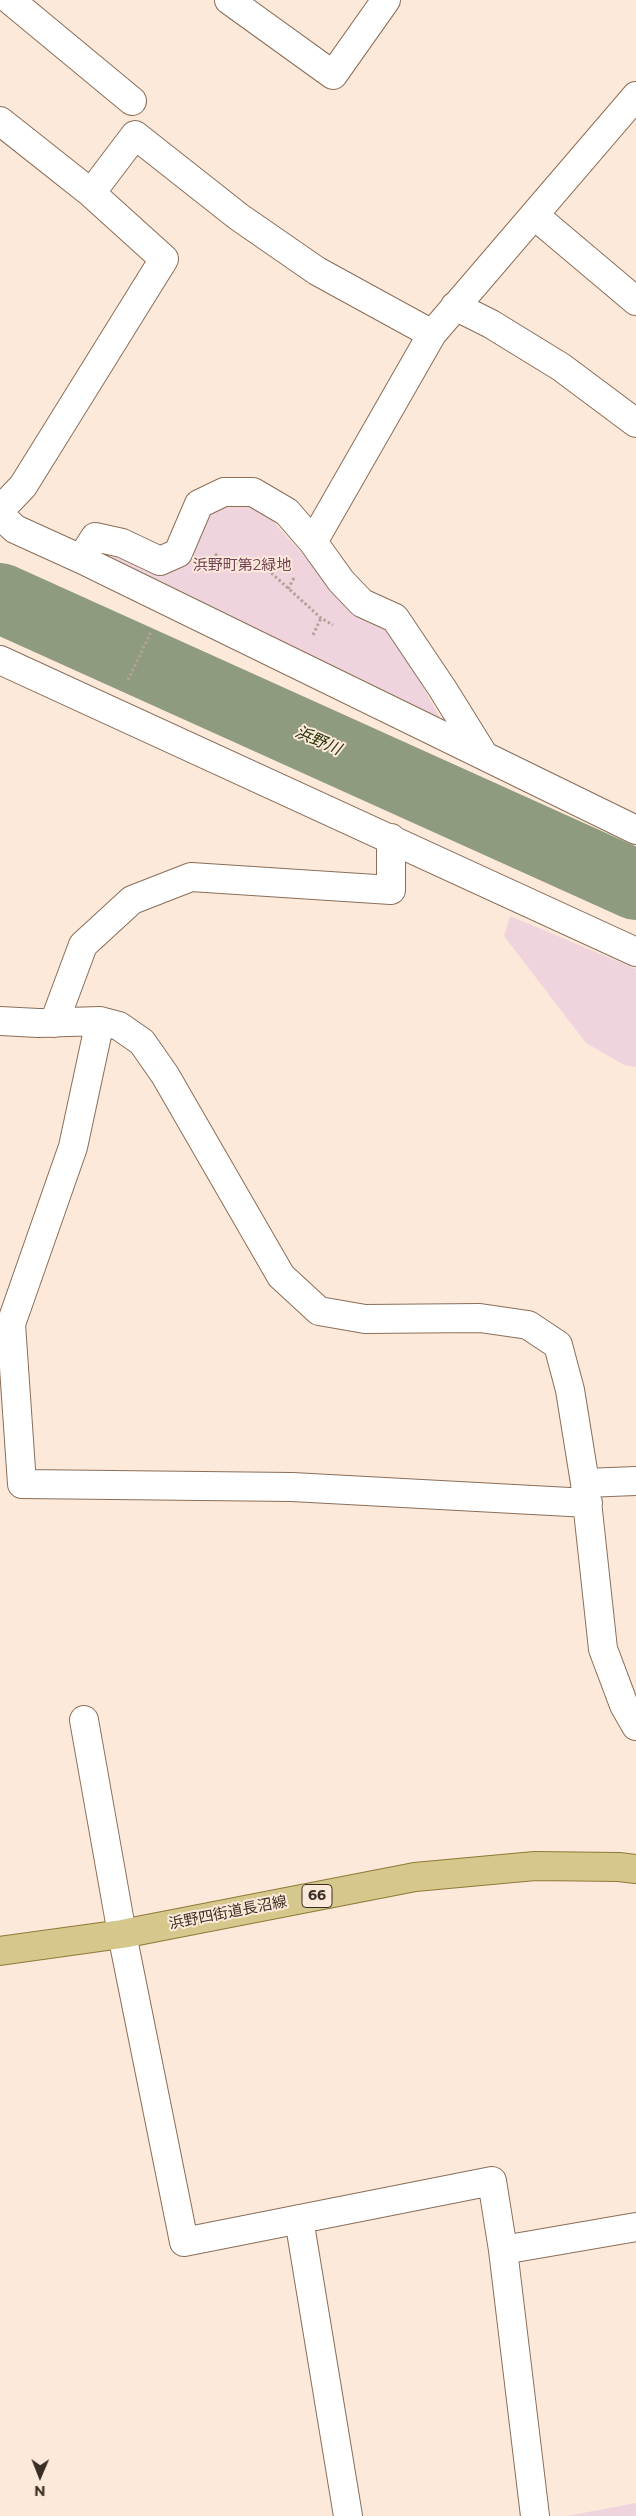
<!DOCTYPE html>
<meta charset="utf-8">
<style>
body{margin:0}
#map{position:relative;width:636px;height:2516px;overflow:hidden;background:#fde9da;font-family:Montserrat,sans-serif}
canvas{display:block}
.north{position:absolute;left:15px;top:2451px;width:50px;height:50px;-webkit-text-stroke:4px #fde9da;paint-order:stroke;rotate:181deg;font-size:14px;font-weight:700;line-height:20px;text-align:center;color:#3a2e24}
.north::after{content:'';display:block;margin:auto;width:18px;height:22px;background:#3a2e24;clip-path:polygon(50% 0,100% 100%,50% 72%,0 100%)}
</style>
<div id="map">
<canvas width="636" height="2516"></canvas>
<div class="north">N</div>
</div>
<script>
const ctx = document.querySelector('canvas').getContext('2d');
ctx.lineJoin = 'round';
function fill(path, color) { ctx.fillStyle = color; ctx.fill(path, 'evenodd'); }
const shape = rows => new Path2D(rows.map(r => 'M' + r).join(''));
function strokePath(path, color, width, dash) { ctx.strokeStyle = color; ctx.lineWidth = width; ctx.lineCap = dash ? 'butt' : 'round'; ctx.setLineDash(dash || []); ctx.stroke(path); }
function label(font, color, halo, rows, align = 'center') {
  ctx.font = font + ' Montserrat,"Noto Sans JP",sans-serif'; ctx.lineWidth = 4; ctx.setLineDash([]); ctx.textBaseline = 'middle'; ctx.strokeStyle = halo; ctx.fillStyle = color; for (const [text, x, y, turn = 0] of rows) {
    ctx.save(); ctx.translate(x, y); ctx.rotate((+turn || 0) * Math.PI / 180); ctx.textAlign = isNaN(turn) ? turn : align; if (halo) ctx.strokeText(text, 0, 0); ctx.fillText(text, 0, 0); ctx.restore();
  }
}
fill(shape([
 [243,499,262,509,354,611,389,624,440,718,98,559,120,556,163,568,209,515],
 [510,916,636,969,636,1067,624,1065,586,1043,504,936],
 [636,2503,636,2516,567,2516]
]), '#efd4dd');
strokePath(shape([
 [0,598,636,885]
]), '#8e9b7f', 70);
const minor = shape([
 [10,0,132,101],
 [229,0,333,75,386,0],
 [0,121,91,193,164,259,23,486,0,510],
 [91,193,135,135,239,217,317,271,432,334],
 [534,215,636,301],
 [455,306,491,324,561,367,636,423],
 [0,515,15,529,81,559,636,830],
 [313,542,432,334,636,96],
 [81,559,95,537,122,543,160,561,178,553,199,504,224,492,253,492,287,512,313,542,341,581,362,603,395,618,442,688,483,754],
 [0,660,636,952],
 [0,1021,38,1023,100,1021,119,1026,142,1042,165,1075,281,1276,319,1311,365,1319,480,1318,528,1325,558,1345,570,1390,585,1483,603,1649,624,1705,636,1726],
 [100,1021,73,1147,11,1324,22,1484,292,1487,588,1503],
 [54,1023,83,945,132,900,191,877,391,890,391,838],
 [585,1483,636,1481],
 [84,1720,122,1934,184,2242,492,2181,503,2250,535,2516],
 [299,2219,348,2516],
 [503,2250,636,2227]
]);
const primary = shape([
 [0,1951,122,1934,415,1877,535,1866,619,1867,636,1869]
]);
strokePath(minor, '#8a6e58', 30);
strokePath(primary, '#8e7936', 30);
strokePath(shape([
 [215,554,228,564,257,560,321,618,333,625],
 [288,589,295,576],
 [313,635,321,618],
 [128,680,151,632]
]), '#b3a295', 3, [2.5, 2.5]);
strokePath(minor, '#fff', 28);
strokePath(primary, '#d6c78c', 28);
for (const [x, y, w] of [
 [317,1896,30]
]) { const box = new Path2D(); box.roundRect(x - w / 2, y - 11.5, w, 23, 4); ctx.fillStyle = '#fde9da'; ctx.fill(box); strokePath(box, '#3a2e24', 1); }
label('bold 14px', '#3a2e24', null, [
 ["66",317,1896]
]);
label('15px', '#734256', '#fde9da', [
 ["浜野町第2緑地",242,566]
]);
label('15px', '#3a2e24', '#fde9da', [
 ["浜野四街道長沼線",228,1913,-11]
]);
label('italic 16px', '#233304', '#fde9da', [
 ["浜野川",318,741,24]
]);
</script>
